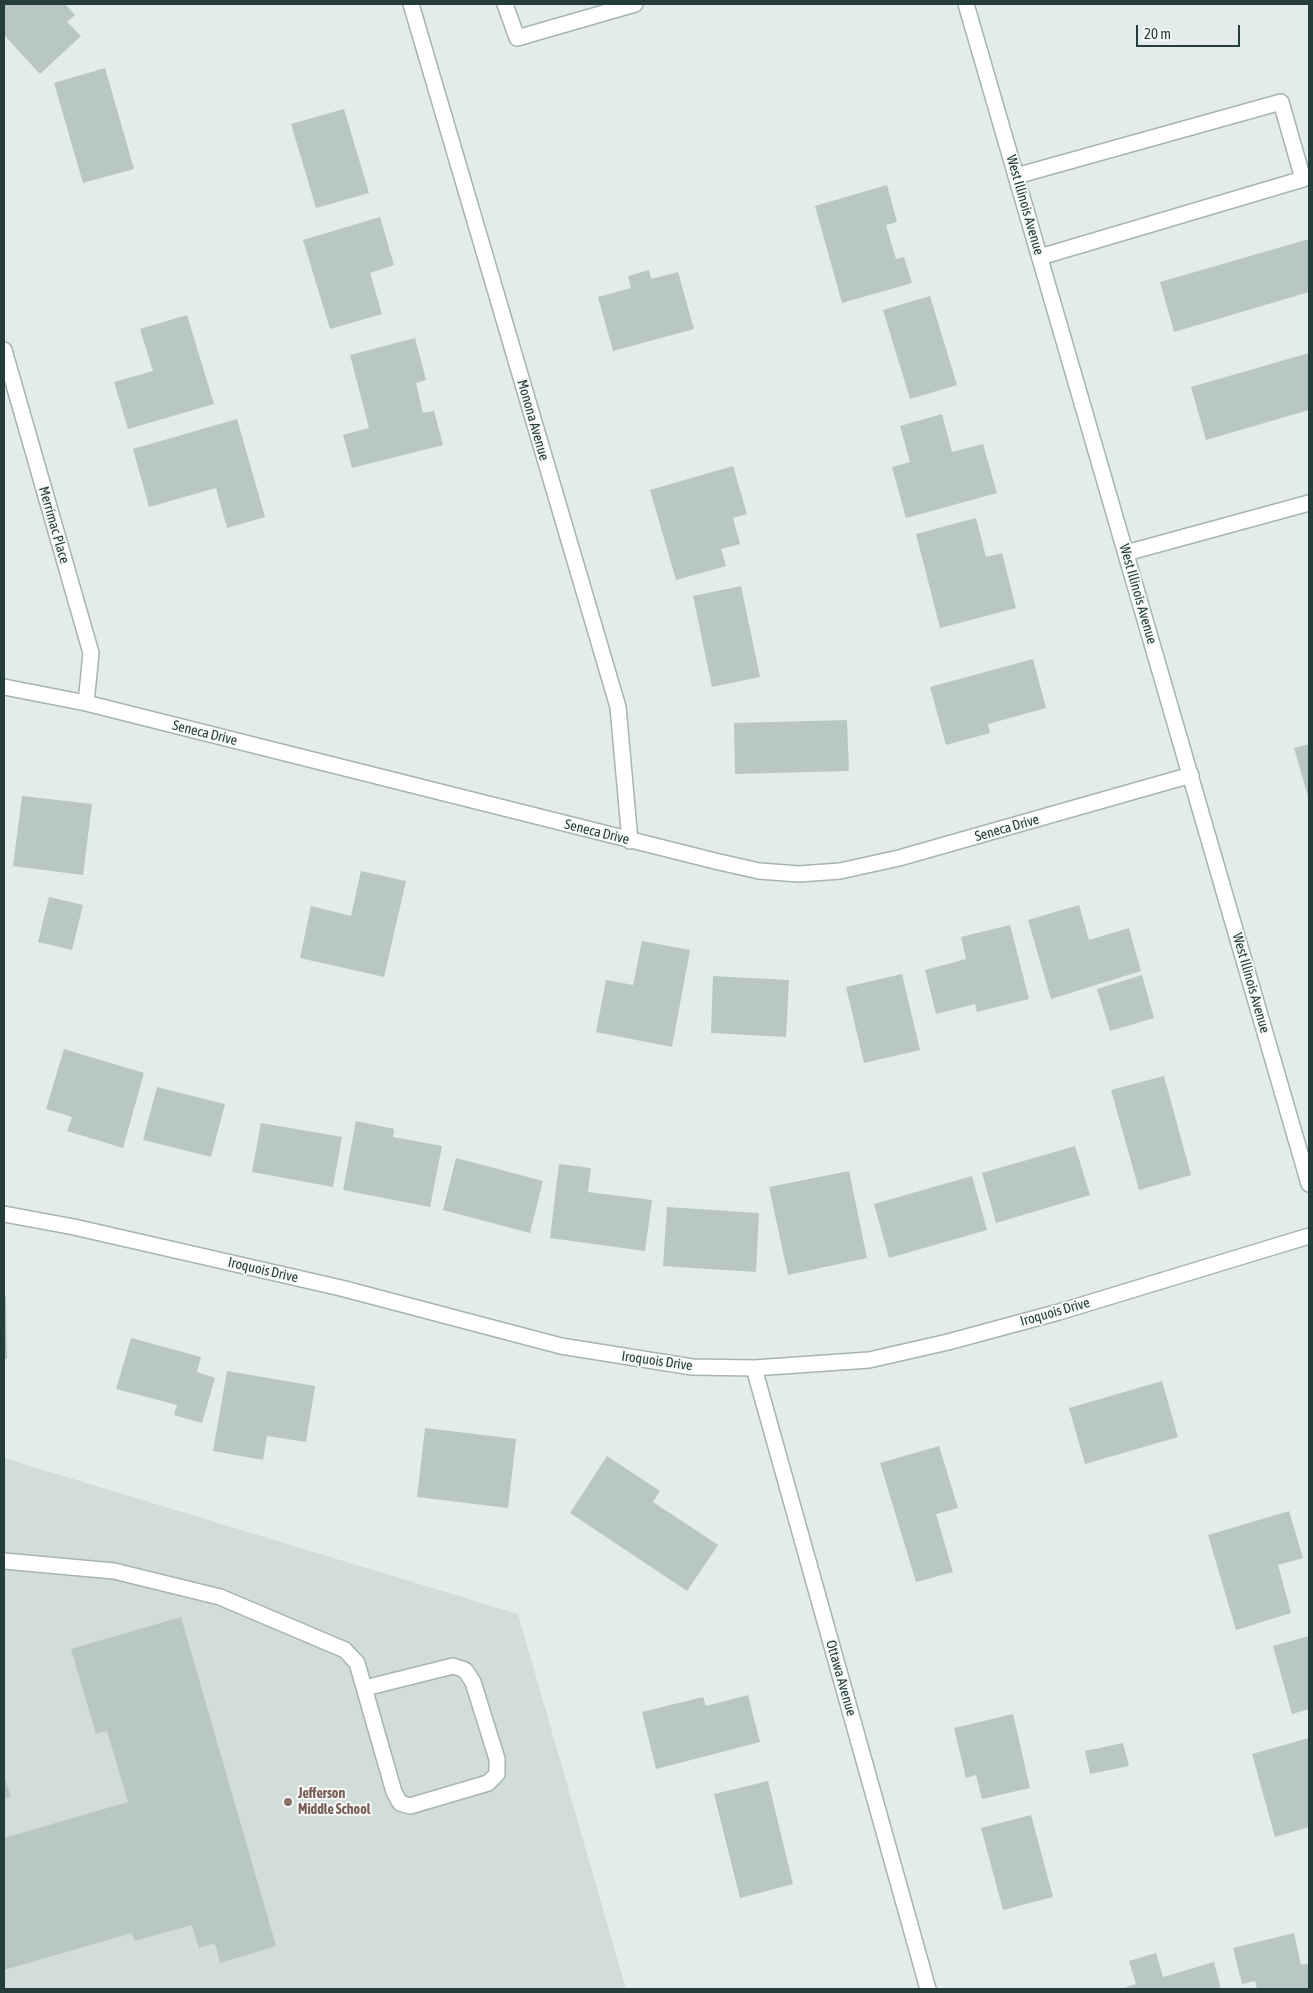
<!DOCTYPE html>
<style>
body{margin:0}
#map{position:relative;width:1313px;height:1993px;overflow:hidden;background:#e3ecea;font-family:"Asap Condensed",sans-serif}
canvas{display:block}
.frame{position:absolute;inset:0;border:5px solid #243d3b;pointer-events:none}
.scale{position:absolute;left:1136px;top:25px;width:104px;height:22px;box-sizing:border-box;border:2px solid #243d3b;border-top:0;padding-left:6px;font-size:15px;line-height:18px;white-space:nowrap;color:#243d3b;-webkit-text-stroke:4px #f4f9f7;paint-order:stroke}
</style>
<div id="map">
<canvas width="1313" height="1993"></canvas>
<div class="frame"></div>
<div class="scale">20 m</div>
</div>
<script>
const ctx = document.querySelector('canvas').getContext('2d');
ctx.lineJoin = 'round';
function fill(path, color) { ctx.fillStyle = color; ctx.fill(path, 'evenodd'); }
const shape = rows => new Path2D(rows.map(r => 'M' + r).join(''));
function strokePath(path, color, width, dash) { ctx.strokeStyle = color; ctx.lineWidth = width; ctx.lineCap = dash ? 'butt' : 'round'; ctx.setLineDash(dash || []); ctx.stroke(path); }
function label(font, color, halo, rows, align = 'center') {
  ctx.font = font + ' "Asap Condensed",sans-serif'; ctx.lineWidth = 4; ctx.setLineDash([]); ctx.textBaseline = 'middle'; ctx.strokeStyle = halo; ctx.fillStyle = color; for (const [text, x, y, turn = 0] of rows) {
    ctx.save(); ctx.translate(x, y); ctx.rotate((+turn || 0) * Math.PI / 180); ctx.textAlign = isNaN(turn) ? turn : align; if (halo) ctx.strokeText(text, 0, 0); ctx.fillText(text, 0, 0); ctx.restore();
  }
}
fill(shape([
 [4,1458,518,1614,626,1989,4,1989]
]), '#d2dcd9');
fill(shape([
 [4,4,65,4,75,15,67,22,81,36,40,74,4,35],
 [105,68,134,169,83,183,54,83],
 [344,109,369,193,316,208,291,124],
 [887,185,897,222,886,225,896,259,904,257,912,283,842,303,815,206],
 [380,217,394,265,370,273,382,314,330,329,303,240],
 [1309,239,1309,292,1174,332,1160,282],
 [649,270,651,279,678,272,694,329,613,351,598,297,631,288,628,276],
 [930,296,957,385,910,399,883,310],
 [187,315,214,404,128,429,114,382,153,371,140,329],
 [415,338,426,380,416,383,423,413,434,411,443,445,352,468,343,435,369,428,350,355],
 [1309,353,1309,410,1206,440,1191,387],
 [942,414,952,452,983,444,997,493,906,518,892,467,910,462,900,426],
 [237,419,265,517,227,528,216,488,149,507,133,449],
 [733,466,747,514,733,518,740,544,721,549,726,566,676,580,650,490],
 [976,518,986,557,1002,553,1016,608,940,628,916,534],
 [741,586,760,677,712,687,693,596],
 [1033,659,1046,708,988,724,990,733,946,745,930,687],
 [847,720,849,771,735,774,734,723],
 [1309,744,1309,800,1294,748],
 [22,796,92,804,83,875,13,866],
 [361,871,406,881,384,977,300,958,311,906,351,916],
 [49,897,83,905,72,950,38,942],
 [1079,905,1089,940,1129,928,1141,971,1051,999,1028,920],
 [1010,925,1029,999,977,1012,975,1004,936,1014,925,970,966,959,961,937],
 [642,941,690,950,672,1047,596,1032,606,980,633,985],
 [902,974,920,1050,864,1063,846,987],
 [1142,975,1154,1018,1110,1031,1097,989],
 [713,976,789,980,786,1037,711,1033],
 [64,1049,144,1073,123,1148,67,1131,72,1117,46,1109],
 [1164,1076,1191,1175,1139,1190,1111,1090],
 [157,1087,225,1104,211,1157,143,1140],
 [356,1121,394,1129,393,1137,442,1146,430,1207,343,1190],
 [261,1123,342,1137,333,1187,252,1172],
 [1075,1146,1090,1195,996,1223,982,1173],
 [456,1158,543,1181,530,1233,443,1210],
 [559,1164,591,1168,588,1192,652,1200,645,1251,550,1238],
 [849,1171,867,1258,788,1275,769,1187],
 [972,1176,987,1230,889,1258,874,1204],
 [667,1207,759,1213,756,1272,663,1266],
 [4,1296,6,1296,7,1359,4,1359],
 [131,1338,201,1357,197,1372,215,1378,202,1423,174,1415,177,1405,116,1389],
 [227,1371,315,1386,306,1442,267,1436,263,1460,213,1451],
 [1162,1381,1178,1437,1085,1464,1069,1408],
 [425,1428,516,1439,508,1508,417,1497],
 [939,1446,958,1508,936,1514,953,1572,916,1582,880,1463],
 [607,1456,660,1491,653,1502,718,1545,687,1591,570,1513],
 [1289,1511,1303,1558,1278,1565,1291,1613,1236,1630,1208,1535],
 [181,1617,276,1946,220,1963,215,1943,199,1948,192,1925,134,1941,132,1933,4,1970,4,1838,128,1802,107,1731,96,1734,71,1649],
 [1309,1636,1309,1709,1292,1714,1273,1646],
 [748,1695,760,1742,656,1769,642,1712,703,1697,706,1706],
 [1013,1714,1030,1788,982,1799,976,1775,966,1778,954,1728],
 [1309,1738,1309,1827,1275,1837,1252,1754],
 [1123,1743,1129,1766,1090,1774,1085,1751],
 [4,1776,11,1797,4,1799],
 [768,1781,793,1884,740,1898,714,1794],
 [1031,1815,1053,1897,1003,1910,981,1828],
 [1294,1933,1301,1965,1309,1963,1309,1989,1257,1989,1255,1981,1242,1984,1233,1948],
 [1156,1953,1163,1977,1214,1962,1221,1989,1120,1989,1136,1984,1129,1961]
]), '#b9c7c4');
const service = shape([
 [505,4,517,38,635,4],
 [1016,176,1281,102,1303,179,1040,257],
 [1126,553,1309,503],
 [4,1561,114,1571,220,1597,345,1650,357,1663,394,1792,400,1803,410,1806,488,1783,497,1774,497,1759,473,1682,465,1670,453,1666,365,1688]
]);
const minor = shape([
 [411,4,618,707,630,841],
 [4,350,91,653,86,703],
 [4,687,86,703,715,861,759,871,799,874,840,871,899,858,1191,775],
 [4,1214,74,1227,341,1288,561,1346,692,1367,754,1368,869,1360,948,1342,1059,1312,1309,1236],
 [754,1368,928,1989]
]);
const secondary = shape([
 [966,4,1309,1184]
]);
strokePath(service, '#a6b4b2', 18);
strokePath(minor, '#a6b4b2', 18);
strokePath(secondary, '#a2b7b4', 18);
strokePath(service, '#fff', 15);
strokePath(minor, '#fff', 15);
strokePath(secondary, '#fff', 15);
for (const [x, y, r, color] of [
 [288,1802,5,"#8d6e63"]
]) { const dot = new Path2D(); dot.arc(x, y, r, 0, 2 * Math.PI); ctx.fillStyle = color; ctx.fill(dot); strokePath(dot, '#f4f9f7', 2); }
label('14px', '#243d3b', '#f4f9f7', [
 ["West Illinois Avenue",1025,205,74],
 ["Monona Avenue",533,420,74],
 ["Merrimac Place",54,525,74],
 ["West Illinois Avenue",1138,594,74],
 ["Seneca Drive",205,733,14],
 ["Seneca Drive",1007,828,-16],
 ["Seneca Drive",597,832,14],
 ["West Illinois Avenue",1251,983,74],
 ["Iroquois Drive",263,1270,13],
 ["Iroquois Drive",1055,1312,-16],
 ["Iroquois Drive",657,1361,8],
 ["Ottawa Avenue",841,1678,74]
]);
label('bold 14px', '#785e54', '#f4f9f7', [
 ["Jefferson",298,1794],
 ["Middle School",298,1810]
], 'left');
</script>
